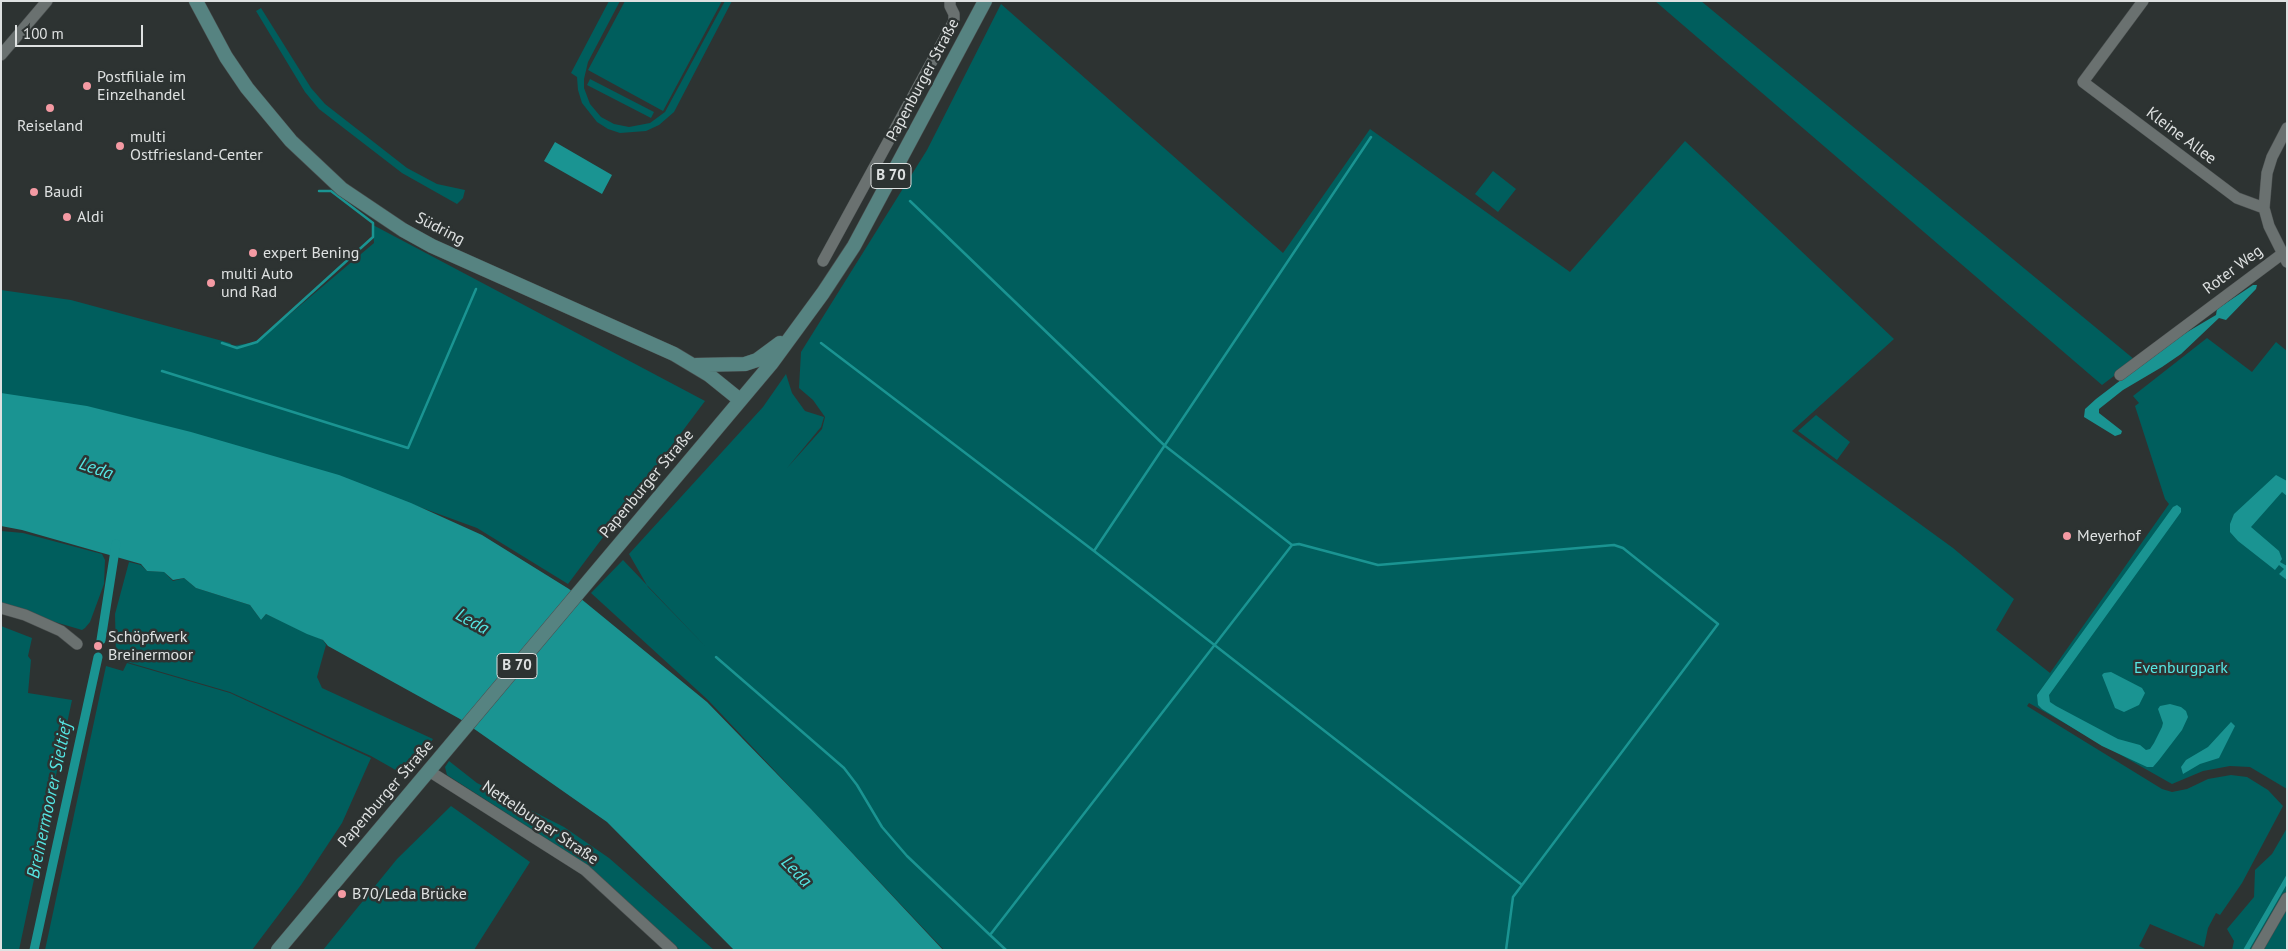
<!DOCTYPE html>
<meta charset="utf-8">
<style>
body{margin:0}
#map{position:relative;width:2288px;height:951px;overflow:hidden;background:#2d3332;font-family:"PT Sans",sans-serif}
canvas{display:block}
.frame{position:absolute;inset:0;border:2px solid #dee1e1;pointer-events:none}
.scale{position:absolute;left:15px;top:25px;width:128px;height:22px;box-sizing:border-box;border:2px solid #dee1e1;border-top:0;padding-left:6px;font-size:15px;line-height:18px;white-space:nowrap;color:#dee1e1;-webkit-text-stroke:4px #2d3332;paint-order:stroke}
</style>
<div id="map">
<canvas width="2288" height="951"></canvas>
<div class="frame"></div>
<div class="scale">100 m</div>
</div>
<script>
const ctx = document.querySelector('canvas').getContext('2d');
ctx.lineJoin = 'round';
function fill(path, color) { ctx.fillStyle = color; ctx.fill(path, 'evenodd'); }
const shape = rows => new Path2D(rows.map(r => 'M' + r).join(''));
function strokePath(path, color, width, dash) { ctx.strokeStyle = color; ctx.lineWidth = width; ctx.lineCap = dash ? 'butt' : 'round'; ctx.setLineDash(dash || []); ctx.stroke(path); }
function label(font, color, halo, rows, align = 'center') {
  ctx.font = font + ' "PT Sans",sans-serif'; ctx.lineWidth = 5; ctx.setLineDash([]); ctx.textBaseline = 'middle'; ctx.strokeStyle = halo; ctx.fillStyle = color; for (const [text, x, y, turn = 0] of rows) {
    ctx.save(); ctx.translate(x, y); ctx.rotate((+turn || 0) * Math.PI / 180); ctx.textAlign = isNaN(turn) ? turn : align; if (halo) ctx.strokeText(text, 0, 0); ctx.fillText(text, 0, 0); ctx.restore();
  }
}
fill(shape([
 [609,1,620,1,588,62,584,79,584,88,590,104,601,117,614,124,629,127,650,123,665,112,725,1,732,1,674,112,659,125,646,131,620,133,608,129,597,122,582,103,578,90,577,77,571,73],
 [625,1,722,1,663,111,588,70],
 [1655,1,1701,1,2135,360,2102,385],
 [1001,4,1283,253,1370,129,1570,272,1685,141,1894,339,1792,431,1953,548,2014,599,1996,630,2050,673,2169,504,2165,499,2135,406,2139,403,2133,396,2207,338,2252,372,2276,342,2287,351,2287,789,2250,767,2230,766,2203,771,2172,784,2029,703,2027,706,2162,789,2172,792,2187,789,2208,779,2231,775,2247,777,2268,790,2283,806,2242,883,2220,915,2216,913,2208,928,2204,947,2150,924,2139,946,2147,950,944,950,708,700,591,593,623,560,707,648,648,587,629,554,763,407,786,374,792,393,805,411,824,417,821,427,787,468,822,429,825,417,813,400,799,388,801,352,927,150],
 [261,8,311,88,325,104,407,168,437,184,465,190,463,198,457,204,402,173,319,109,305,92,256,11],
 [590,79,654,112,651,118,587,85],
 [1493,171,1516,189,1498,212,1475,194],
 [373,225,705,401,568,584,477,528,362,486,1,399,1,290,71,300,230,343,232,346,257,342,374,243],
 [1816,415,1850,442,1837,460,1798,431],
 [1,531,23,533,102,554,105,560,104,584,90,622,85,628,82,630,1,606],
 [129,562,141,565,147,571,164,572,173,581,184,578,196,588,250,605,261,620,266,614,323,640,326,645,317,677,322,688,433,739,408,777,371,756,230,692,127,662,116,655,115,614],
 [1,626,32,638,28,656,31,660,28,693,72,700,19,950,1,950],
 [127,663,230,693,371,758,342,823,301,885,252,950,45,950,106,666,123,671],
 [449,761,477,783,564,827,609,858,714,950,680,950,596,874,556,845,447,775,445,767],
 [451,806,530,862,474,950,323,950,397,859],
 [2287,828,2287,950,2232,950,2234,941,2227,929,2254,897,2255,870,2272,854]
]), '#005e5d');
fill(shape([
 [555,142,612,175,602,194,544,161],
 [2253,285,2257,285,2256,289,2226,320,2219,318,2181,354,2162,367,2123,390,2099,409,2099,413,2122,431,2121,434,2115,436,2084,417,2085,409,2096,399,2172,341,2216,315,2217,309],
 [1,393,87,406,191,432,339,475,411,503,482,535,569,589,707,702,811,809,943,950,734,950,607,822,460,719,328,646,323,640,307,634,266,614,261,620,250,605,196,588,184,578,173,580,164,572,147,571,141,564,22,530,1,526],
 [2276,475,2287,481,2287,496,2282,492,2251,527,2279,551,2282,559,2280,562,2287,566,2287,580,2279,574,2284,569,2279,565,2275,570,2238,541,2230,532,2230,524,2234,514],
 [2177,505,2181,508,2181,512,2049,695,2050,702,2056,706,2118,739,2140,745,2146,750,2150,749,2154,743,2162,727,2163,723,2158,709,2160,706,2170,704,2181,707,2186,711,2188,717,2182,730,2159,760,2153,767,2147,767,2102,746,2042,709,2038,705,2037,695,2173,507],
 [2111,672,2142,688,2145,693,2139,705,2124,712,2115,708,2102,675,2104,673],
 [2231,722,2235,726,2219,758,2200,764,2183,774,2181,767,2186,760,2208,747],
 [2287,874,2287,884,2249,950,2243,950]
]), '#1a9492');
strokePath(shape([
 [1371,137,1094,551,1522,885,1513,897,1506,950],
 [910,201,1164,445,1292,545,1299,544,1378,565,1614,545,1623,548,1718,624,1522,885],
 [222,343,237,348,257,342,373,237,373,223,331,191,319,191],
 [821,343,1094,551],
 [162,371,408,448,476,289],
 [716,657,844,768,857,785,882,827,907,856,990,935,1292,545],
 [990,935,1006,950]
]), '#1a9492', 2.5);
strokePath(shape([
 [101,640,116,544],
 [34,950,98,657]
]), '#1a9492', 9);
const minor = shape([
 [2143,1,2083,82,2237,198,2264,208],
 [1,55,47,1],
 [2287,128,2272,157,2267,173,2264,208,2269,226,2287,262],
 [823,261,954,21,954,14,950,6,950,1],
 [2120,375,2282,254],
 [1,608,25,615,61,631,77,644],
 [429,771,585,870,672,950],
 [2257,950,2287,898]
]);
const major = shape([
 [196,1,226,57,247,88,291,141,342,189,403,230,432,246,674,354,709,375,740,400],
 [696,365,745,364,757,360,780,343],
 [278,950,771,364,823,293,854,246,985,1]
]);
strokePath(minor, '#494e4e', 12);
strokePath(major, '#494e4e', 15);
strokePath(minor, '#6a7170', 11);
strokePath(major, '#568381', 14);
for (const [x, y, r, color] of [
 [87,86,5,"#f49aa3"],
 [50,108,5,"#f49aa3"],
 [120,146,5,"#f49aa3"],
 [34,192,5,"#f49aa3"],
 [67,217,5,"#f49aa3"],
 [253,253,5,"#f49aa3"],
 [211,283,5,"#f49aa3"],
 [2067,536,5,"#f49aa3"],
 [98,646,5,"#f49aa3"],
 [342,894,5,"#f49aa3"]
]) { const dot = new Path2D(); dot.arc(x, y, r, 0, 2 * Math.PI); ctx.fillStyle = color; ctx.fill(dot); strokePath(dot, '#2d3332', 2); }
for (const [x, y, w] of [
 [891,176,40],
 [517,666,40]
]) { const box = new Path2D(); box.roundRect(x - w / 2, y - 12.5, w, 25, 4); ctx.fillStyle = '#2d3332'; ctx.fill(box); strokePath(box, '#dee1e1', 1); }
label('bold 15px', '#dee1e1', null, [
 ["B 70",891,176],
 ["B 70",517,666]
]);
label('16px', '#dee1e1', '#2d3332', [
 ["Postfiliale im",97,77],
 ["Einzelhandel",97,95],
 ["Reiseland",50,126,"center"],
 ["multi",130,137],
 ["Ostfriesland-Center",130,155],
 ["Baudi",44,192],
 ["Aldi",77,217],
 ["expert Bening",263,253],
 ["multi Auto",221,274],
 ["und Rad",221,292],
 ["Meyerhof",2077,536],
 ["Schöpfwerk",108,637],
 ["Breinermoor",108,655],
 ["B70/Leda Brücke",352,894]
], 'left');
label('16px', '#dee1e1', '#2d3332', [
 ["Papenburger Straße",923,80,-62],
 ["Kleine Allee",2181,136,37],
 ["Südring",440,229,27],
 ["Roter Weg",2233,270,-37],
 ["Papenburger Straße",647,484,-50],
 ["Papenburger Straße",386,794,-49],
 ["Nettelburger Straße",540,823,34]
]);
label('16px', '#56e7e4', '#2d3332', [
 ["Evenburgpark",2181,668]
]);
label('italic 18px', '#55e6e3', '#2d3332', [
 ["Leda",96,469,19],
 ["Leda",472,622,29],
 ["Breinermoorer Sieltief",50,800,-78],
 ["Leda",796,872,46]
]);
</script>
